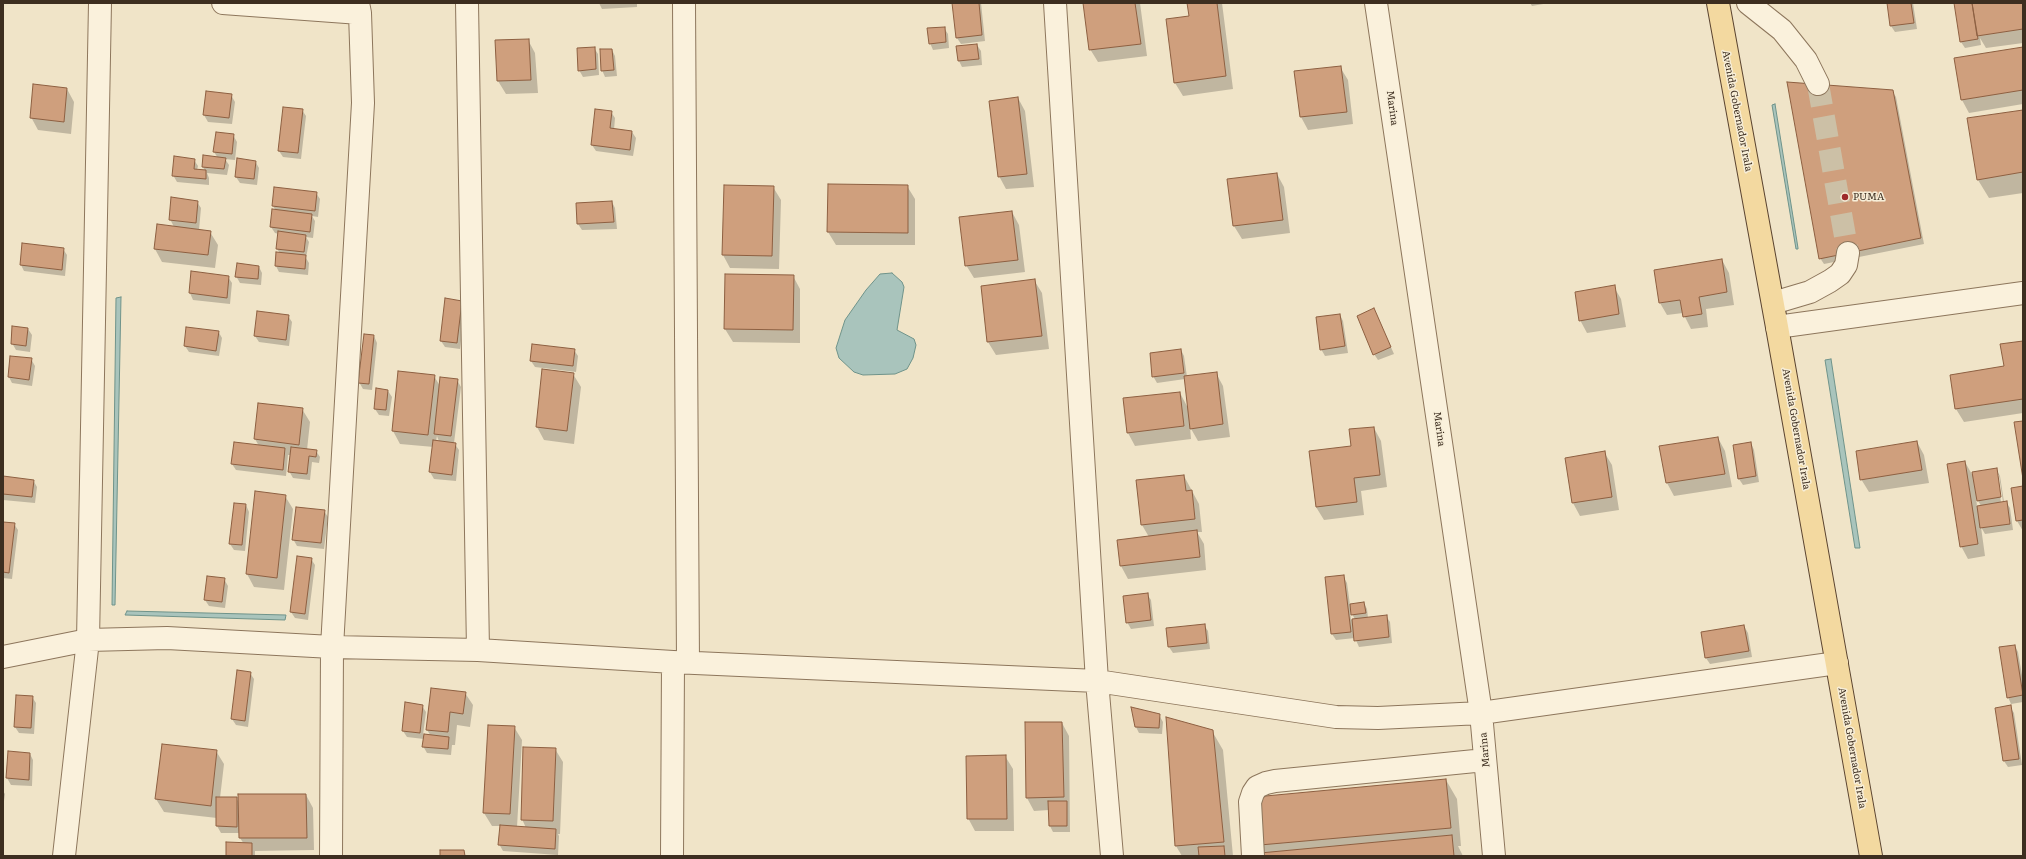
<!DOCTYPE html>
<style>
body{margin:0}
#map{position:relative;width:2026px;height:859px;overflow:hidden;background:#f0e4c8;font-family:Literata,serif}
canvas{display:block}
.frame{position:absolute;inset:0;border:4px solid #3d2e20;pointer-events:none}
</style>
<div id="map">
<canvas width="2026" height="859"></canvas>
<div class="frame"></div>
</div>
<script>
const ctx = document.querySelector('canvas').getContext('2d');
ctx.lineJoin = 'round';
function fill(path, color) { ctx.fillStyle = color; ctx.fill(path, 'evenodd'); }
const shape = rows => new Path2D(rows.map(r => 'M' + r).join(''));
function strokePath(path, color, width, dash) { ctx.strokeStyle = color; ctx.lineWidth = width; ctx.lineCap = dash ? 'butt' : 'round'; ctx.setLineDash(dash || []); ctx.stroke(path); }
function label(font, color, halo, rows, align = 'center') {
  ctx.font = font + ' Literata,serif'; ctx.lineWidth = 3; ctx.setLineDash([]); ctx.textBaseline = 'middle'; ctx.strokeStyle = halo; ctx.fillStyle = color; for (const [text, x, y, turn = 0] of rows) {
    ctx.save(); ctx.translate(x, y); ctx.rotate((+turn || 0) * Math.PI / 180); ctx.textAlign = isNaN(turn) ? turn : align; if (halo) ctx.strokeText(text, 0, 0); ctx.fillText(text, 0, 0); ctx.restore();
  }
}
const water = shape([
 [1775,104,1798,248,1798,249,1796,249,1772,105,1775,104],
 [892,273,902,282,904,287,897,330,914,339,916,345,913,358,907,369,895,374,863,375,854,372,839,358,836,348,845,320,866,290,880,274,892,273],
 [121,297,115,605,112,605,116,298,121,297],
 [1831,359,1860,548,1855,548,1825,360,1831,359],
 [127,611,286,615,285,620,125,615,127,611]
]);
fill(water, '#a9c4bc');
strokePath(water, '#6f938a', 1);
fill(shape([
 [599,3,637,3,637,7,602,9],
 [953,3,981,3,985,41,961,44,957,38],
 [1084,3,1140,3,1147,56,1098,62,1090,49],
 [1188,3,1222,3,1233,89,1183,96,1175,83,1190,17],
 [1530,3,1549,3,1532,6],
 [1888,3,1913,3,1917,29,1895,32,1891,26],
 [1955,3,2023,3,2023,43,1986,48,1980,38,1981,45,1965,48,1961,42],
 [944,28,948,34,949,48,933,50,930,43],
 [528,40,535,53,538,93,506,94,498,81,496,41],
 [977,45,981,51,982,65,962,67,959,61],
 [594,48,598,54,599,75,583,77,579,70],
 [2023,48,2023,104,1969,113,1962,100],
 [612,50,615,56,617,76,605,77,602,70],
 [1340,67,1348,80,1353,124,1308,130,1301,117,1295,72],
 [67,89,74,102,71,134,38,130,31,117],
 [1892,91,1896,97,1924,244,1824,264,1820,258],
 [207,92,231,95,235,102,232,124,208,122,204,115],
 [1018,98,1025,111,1034,187,1006,189,999,176],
 [302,110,306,116,301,159,283,157,279,151],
 [2023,111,2023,193,1989,198,1978,180],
 [611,112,615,118,614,130,632,132,636,138,633,156,596,151,592,145],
 [233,135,237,142,235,160,225,159,229,165,227,175,207,173,209,178,209,185,177,182,173,175,194,160,198,166,197,170,205,171,203,167,218,158,214,152],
 [255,161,259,168,257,185,240,183,236,177],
 [1277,174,1284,187,1290,233,1242,239,1234,226,1228,180],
 [907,186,915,199,915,245,836,245,828,232],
 [773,187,781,200,779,269,730,268,723,255],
 [316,193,320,199,318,217,312,216,315,221,313,238,306,237,309,242,306,258,309,263,308,275,279,272,276,266,280,253,277,249,279,234,275,233,271,227,276,211,273,206],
 [197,202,201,208,199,230,210,232,218,245,215,268,162,262,155,249,174,227,170,219],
 [612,202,615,208,617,229,582,230,578,224,577,203],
 [1012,212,1019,225,1025,272,974,278,966,265],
 [63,249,67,255,65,276,24,271,21,265],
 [1722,260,1729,273,1734,305,1706,309,1708,327,1691,329,1683,313,1667,315,1660,303],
 [259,267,262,273,261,285,240,283,236,276],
 [192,273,228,277,232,283,230,304,193,300,190,293],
 [793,276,800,289,800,343,733,342,725,329],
 [1034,280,1042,293,1049,349,996,355,988,342,982,286],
 [1614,287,1621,299,1626,327,1587,333,1580,320],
 [445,300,465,308,460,349,445,347,441,341],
 [1374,309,1394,354,1378,360,1374,354],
 [1340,315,1343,321,1348,353,1325,356,1321,349],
 [288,316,292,322,289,346,259,342,255,336],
 [28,329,32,335,30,352,16,350,12,343],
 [218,331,222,338,219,356,189,352,185,346],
 [374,336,377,343,372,390,363,389,359,382],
 [2023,342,2023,413,1964,422,1956,409,1951,376,2005,367],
 [574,350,578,356,576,372,535,367,531,361],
 [1181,350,1184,356,1187,377,1216,373,1223,386,1230,437,1198,441,1190,427,1191,439,1135,446,1128,433,1180,393,1188,408,1185,379,1157,383,1153,376],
 [31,359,35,366,32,386,12,383,9,377],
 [573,374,581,387,574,444,544,440,537,427],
 [434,376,440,386,457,380,461,387,454,443,459,450,456,481,434,479,430,472,434,447,400,444,393,431],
 [437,436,438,439,440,442,436,441],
 [388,391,392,397,389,416,379,415,375,409],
 [302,409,310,422,307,450,316,451,320,457,319,463,312,462,310,480,293,478,289,471,291,455,288,455,286,476,236,470,232,464,259,446,255,439],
 [1374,428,1381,441,1387,487,1361,491,1364,515,1324,520,1316,507,1352,447],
 [1718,438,1725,451,1732,487,1674,496,1667,483,1661,447],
 [1917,442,1924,455,1929,483,1869,492,1861,479],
 [1751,443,1754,450,1759,482,1743,485,1739,479],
 [1604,452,1612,465,1619,510,1580,516,1573,503],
 [1965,462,1974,478,1996,469,2000,476,2004,502,2006,502,2010,508,2013,530,1985,534,1981,527,1985,556,1968,559,1961,546],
 [1997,475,1999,475,2003,502,2001,502],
 [1976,497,1981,506,1977,506],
 [1184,476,1199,504,1202,532,1197,532,1204,544,1206,570,1128,579,1121,566,1149,537,1142,525],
 [3,477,33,480,37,487,35,503,3,500],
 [2023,487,2023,531,2017,521],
 [285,496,293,509,284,590,254,587,247,574],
 [246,505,249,512,245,551,234,550,230,544],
 [324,511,328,517,324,549,297,546,293,539],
 [3,523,14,524,18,530,12,579,3,578],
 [311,559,315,565,308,620,295,618,291,612],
 [1343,576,1347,583,1350,605,1364,603,1367,609,1368,618,1386,616,1390,622,1392,643,1359,647,1355,638,1336,640,1332,634],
 [1350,611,1355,619,1351,620],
 [224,579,228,586,225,608,209,606,205,600],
 [1147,594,1151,600,1154,626,1131,629,1127,622],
 [1204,625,1208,631,1210,649,1173,653,1169,647],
 [1744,626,1748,633,1752,657,1710,664,1706,658],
 [2015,646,2018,652,2023,681,2023,702,2011,704,2008,697],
 [250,673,254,679,248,727,236,725,232,719],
 [465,693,473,705,470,727,457,725,455,745,452,745,451,755,427,753,423,746,424,739,407,737,403,731,422,706,426,712,423,735,431,736,427,730],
 [32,697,36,703,34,734,19,733,15,727],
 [2010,707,2014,713,2022,765,2008,767,2004,761,1996,709],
 [1159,715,1163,722,1162,734,1139,733,1136,727],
 [1167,719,1212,731,1223,750,1233,856,1182,856,1176,846],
 [1062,723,1069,736,1070,832,1053,832,1050,826,1049,810,1034,811,1027,798],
 [514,727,522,740,517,827,526,828,522,819,555,749,563,762,560,834,558,834,559,836,558,855,503,851,499,844,501,826,492,826,484,813],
 [216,751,224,764,220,798,236,798,240,804,306,795,313,808,314,850,255,851,255,856,227,856,244,844,240,838,240,833,221,833,217,826,217,818,164,812,156,799],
 [8,753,30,754,33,760,32,786,11,785,7,778],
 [1005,756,1013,769,1014,831,975,831,968,818],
 [1446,780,1457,799,1461,846,1458,846,1463,856,1261,856,1265,853,1261,845],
 [3,791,5,794,3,808]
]), '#0003');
const building = shape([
 [952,3,979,3,982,35,956,38,952,3],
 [1083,3,1135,3,1141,44,1089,50,1083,3],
 [1187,3,1217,3,1226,76,1174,83,1166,19,1189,16,1187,3],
 [1887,3,1911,3,1914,23,1890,26,1887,3],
 [1954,3,1972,3,1978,39,1960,42,1954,3],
 [1972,3,2023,3,2023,29,1977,36,1972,3],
 [945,27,946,42,929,44,927,28,945,27],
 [529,39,531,80,497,81,495,40,529,39],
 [977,44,979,59,958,61,956,46,977,44],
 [595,47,596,69,578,71,577,48,595,47],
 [2023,47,2023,90,1961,100,1954,58,2023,47],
 [600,49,612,49,614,70,601,71,600,49],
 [1341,66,1347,112,1300,117,1294,71,1341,66],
 [1787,82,1893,90,1921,238,1819,259,1787,82],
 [33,84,67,88,64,122,30,118,33,84],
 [206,91,232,94,229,118,203,115,206,91],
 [1018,97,1027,174,998,177,989,101,1018,97],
 [283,107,303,109,298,153,278,151,283,107],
 [595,109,612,111,610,128,632,131,630,150,591,145,595,109],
 [2023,110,2023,172,1977,180,1967,118,2023,110],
 [216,132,234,134,232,154,213,152,216,132],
 [203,155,226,158,224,169,202,167,203,155],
 [174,156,195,159,194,169,206,170,206,179,172,176,174,156],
 [237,158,256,161,254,179,235,177,237,158],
 [1277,173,1283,220,1233,226,1227,179,1277,173],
 [828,184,908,185,908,233,827,232,828,184],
 [724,185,774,186,772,256,722,255,724,185],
 [274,187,317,192,315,211,272,206,274,187],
 [171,197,198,201,196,223,169,220,171,197],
 [612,201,614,222,577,224,576,203,612,201],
 [272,209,312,214,310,232,270,227,272,209],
 [1012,211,1018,260,965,266,959,217,1012,211],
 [157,224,211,231,208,255,154,249,157,224],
 [278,231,306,235,304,252,276,249,278,231],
 [22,243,64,248,62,270,20,265,22,243],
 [276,252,306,255,305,269,275,266,276,252],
 [1722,259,1727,292,1699,297,1702,314,1683,317,1680,300,1659,303,1654,270,1722,259],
 [237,263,259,266,258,279,235,277,237,263],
 [191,271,229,276,227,298,189,293,191,271],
 [725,274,794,275,793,330,724,329,725,274],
 [1035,279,1042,336,987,342,981,286,1035,279],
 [1615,285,1619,314,1579,321,1575,292,1615,285],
 [445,298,462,301,457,343,440,341,445,298],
 [1374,308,1391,347,1373,355,1357,316,1374,308],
 [257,311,289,315,286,340,254,336,257,311],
 [1340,314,1345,346,1320,350,1316,317,1340,314],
 [12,326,28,328,26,346,11,344,12,326],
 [186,327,219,331,216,351,184,346,186,327],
 [364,334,374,335,369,384,358,383,364,334],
 [2023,341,2023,399,1955,409,1950,375,2004,366,2000,344,2023,341],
 [532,344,575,349,573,366,530,361,532,344],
 [1181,349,1184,373,1152,377,1150,353,1181,349],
 [10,356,32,358,29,380,8,377,10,356],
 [542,369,574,373,567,431,536,427,542,369],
 [398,371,435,375,428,435,392,431,398,371],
 [1217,372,1223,424,1190,429,1184,376,1217,372],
 [440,377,458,379,451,436,434,434,440,377],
 [376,388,388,390,386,410,374,409,376,388],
 [1180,392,1184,426,1127,433,1123,398,1180,392],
 [258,403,303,408,299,445,254,439,258,403],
 [2023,421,2023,479,2014,422,2023,421],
 [1374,427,1380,475,1354,478,1357,502,1316,507,1309,451,1351,446,1349,429,1374,427],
 [1718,437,1725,474,1666,483,1659,446,1718,437],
 [433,440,456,443,452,475,429,472,433,440],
 [1917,441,1922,470,1860,480,1856,451,1917,441],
 [234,442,285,448,283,470,231,464,234,442],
 [1751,442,1756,476,1738,479,1733,445,1751,442],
 [291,447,317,450,316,457,309,456,307,474,288,472,291,447],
 [1605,451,1612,497,1572,503,1565,458,1605,451],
 [1965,461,1978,544,1960,547,1947,464,1965,461],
 [1997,468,2001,497,1977,501,1972,472,1997,468],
 [1184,475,1186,491,1192,490,1195,519,1141,525,1136,480,1184,475],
 [3,476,34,480,32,497,3,494,3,476],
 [2023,486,2023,520,2016,521,2011,488,2023,486],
 [255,491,286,495,277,578,246,574,255,491],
 [2007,501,2010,524,1980,528,1977,506,2007,501],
 [234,503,246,504,242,545,229,544,234,503],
 [296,507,325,510,321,543,292,540,296,507],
 [3,522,15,523,9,573,3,572,3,522],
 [1197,530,1200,557,1120,566,1117,540,1197,530],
 [297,556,312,558,305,614,290,612,297,556],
 [1344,575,1351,632,1331,634,1325,577,1344,575],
 [207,576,225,578,222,602,204,600,207,576],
 [1148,593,1151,620,1126,623,1123,596,1148,593],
 [1364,602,1366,613,1351,615,1350,604,1364,602],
 [1387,615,1389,637,1354,641,1352,619,1387,615],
 [1205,624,1207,643,1168,647,1166,628,1205,624],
 [1744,625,1749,651,1705,658,1701,632,1744,625],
 [2015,645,2023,695,2007,698,1999,647,2015,645],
 [237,670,251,672,245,721,231,719,237,670],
 [431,688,466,692,463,714,450,712,448,732,426,730,431,688],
 [16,695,33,696,31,728,14,727,16,695],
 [405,702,423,705,420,733,402,731,405,702],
 [2011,705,2019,759,2003,761,1995,708,2011,705],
 [1131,707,1160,714,1159,728,1135,727,1131,707],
 [1166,717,1213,730,1224,842,1175,846,1166,717],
 [1025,722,1062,722,1064,797,1026,798,1025,722],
 [488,725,515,726,510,814,483,813,488,725],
 [424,734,449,737,448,749,422,747,424,734],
 [162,744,217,750,211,806,155,799,162,744],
 [523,747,556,748,553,821,521,820,523,747],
 [8,751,30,753,29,780,6,778,8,751],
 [1006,755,1007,819,967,819,966,756,1006,755],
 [1446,779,1451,828,1260,845,1255,797,1446,779],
 [238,794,306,794,307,838,239,838,238,794],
 [216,797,237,797,237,827,216,826,216,797],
 [1048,801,1067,801,1067,826,1049,826,1048,801],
 [500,825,556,829,555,849,498,845,500,825],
 [1452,835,1454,856,1260,856,1260,853,1452,835],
 [226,842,252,843,252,856,226,856,226,842],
 [1224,846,1225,856,1199,856,1198,847,1224,846],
 [440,850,464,850,465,856,440,856,440,850]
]);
fill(building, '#cf9f7d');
strokePath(building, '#8d5f41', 1);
strokePath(shape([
 [1818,84,1848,253]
]), '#ccc0a6', 22, [22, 11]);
const minor = shape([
 [223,3,360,13],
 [467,3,478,650],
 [684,3,688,662],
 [1055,3,1097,681,1112,856],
 [1376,3,1481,713,1494,856],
 [1748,3,1782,30,1806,60,1818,84],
 [1773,303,1810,292,1830,281,1840,274,1846,265,1848,253],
 [1777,327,2023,293],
 [3,657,88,640,167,638,332,647,478,650,673,662,1097,681,1336,717,1378,718,1481,713,1837,663],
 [64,856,88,640,100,3],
 [331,856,332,647,363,103,360,13,358,3],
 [672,856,673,662],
 [1253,856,1250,802,1253,793,1257,787,1266,783,1275,781,1485,760]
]);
const major = shape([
 [1718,3,1777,327,1871,856]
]);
strokePath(minor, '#8d765c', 24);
strokePath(major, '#5b4430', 24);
strokePath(minor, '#faf1dc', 22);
strokePath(major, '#f3d9a0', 22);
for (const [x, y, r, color] of [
 [1845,197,4,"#9e2a2b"]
]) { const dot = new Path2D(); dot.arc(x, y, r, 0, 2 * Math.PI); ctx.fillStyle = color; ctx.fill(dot); strokePath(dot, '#f7eed8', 1.5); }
label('10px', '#3d2e20', '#f7eed8', [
 ["Marina",1392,108,82],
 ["Avenida Gobernador Irala",1737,111,79],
 ["Marina",1439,429,82],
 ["Avenida Gobernador Irala",1796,429,80],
 ["Avenida Gobernador Irala",1852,748,80],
 ["Marina",1485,750,-95]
]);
label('10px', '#3d2e20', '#f7eed8', [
 ["PUMA",1853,197]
], 'left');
</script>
